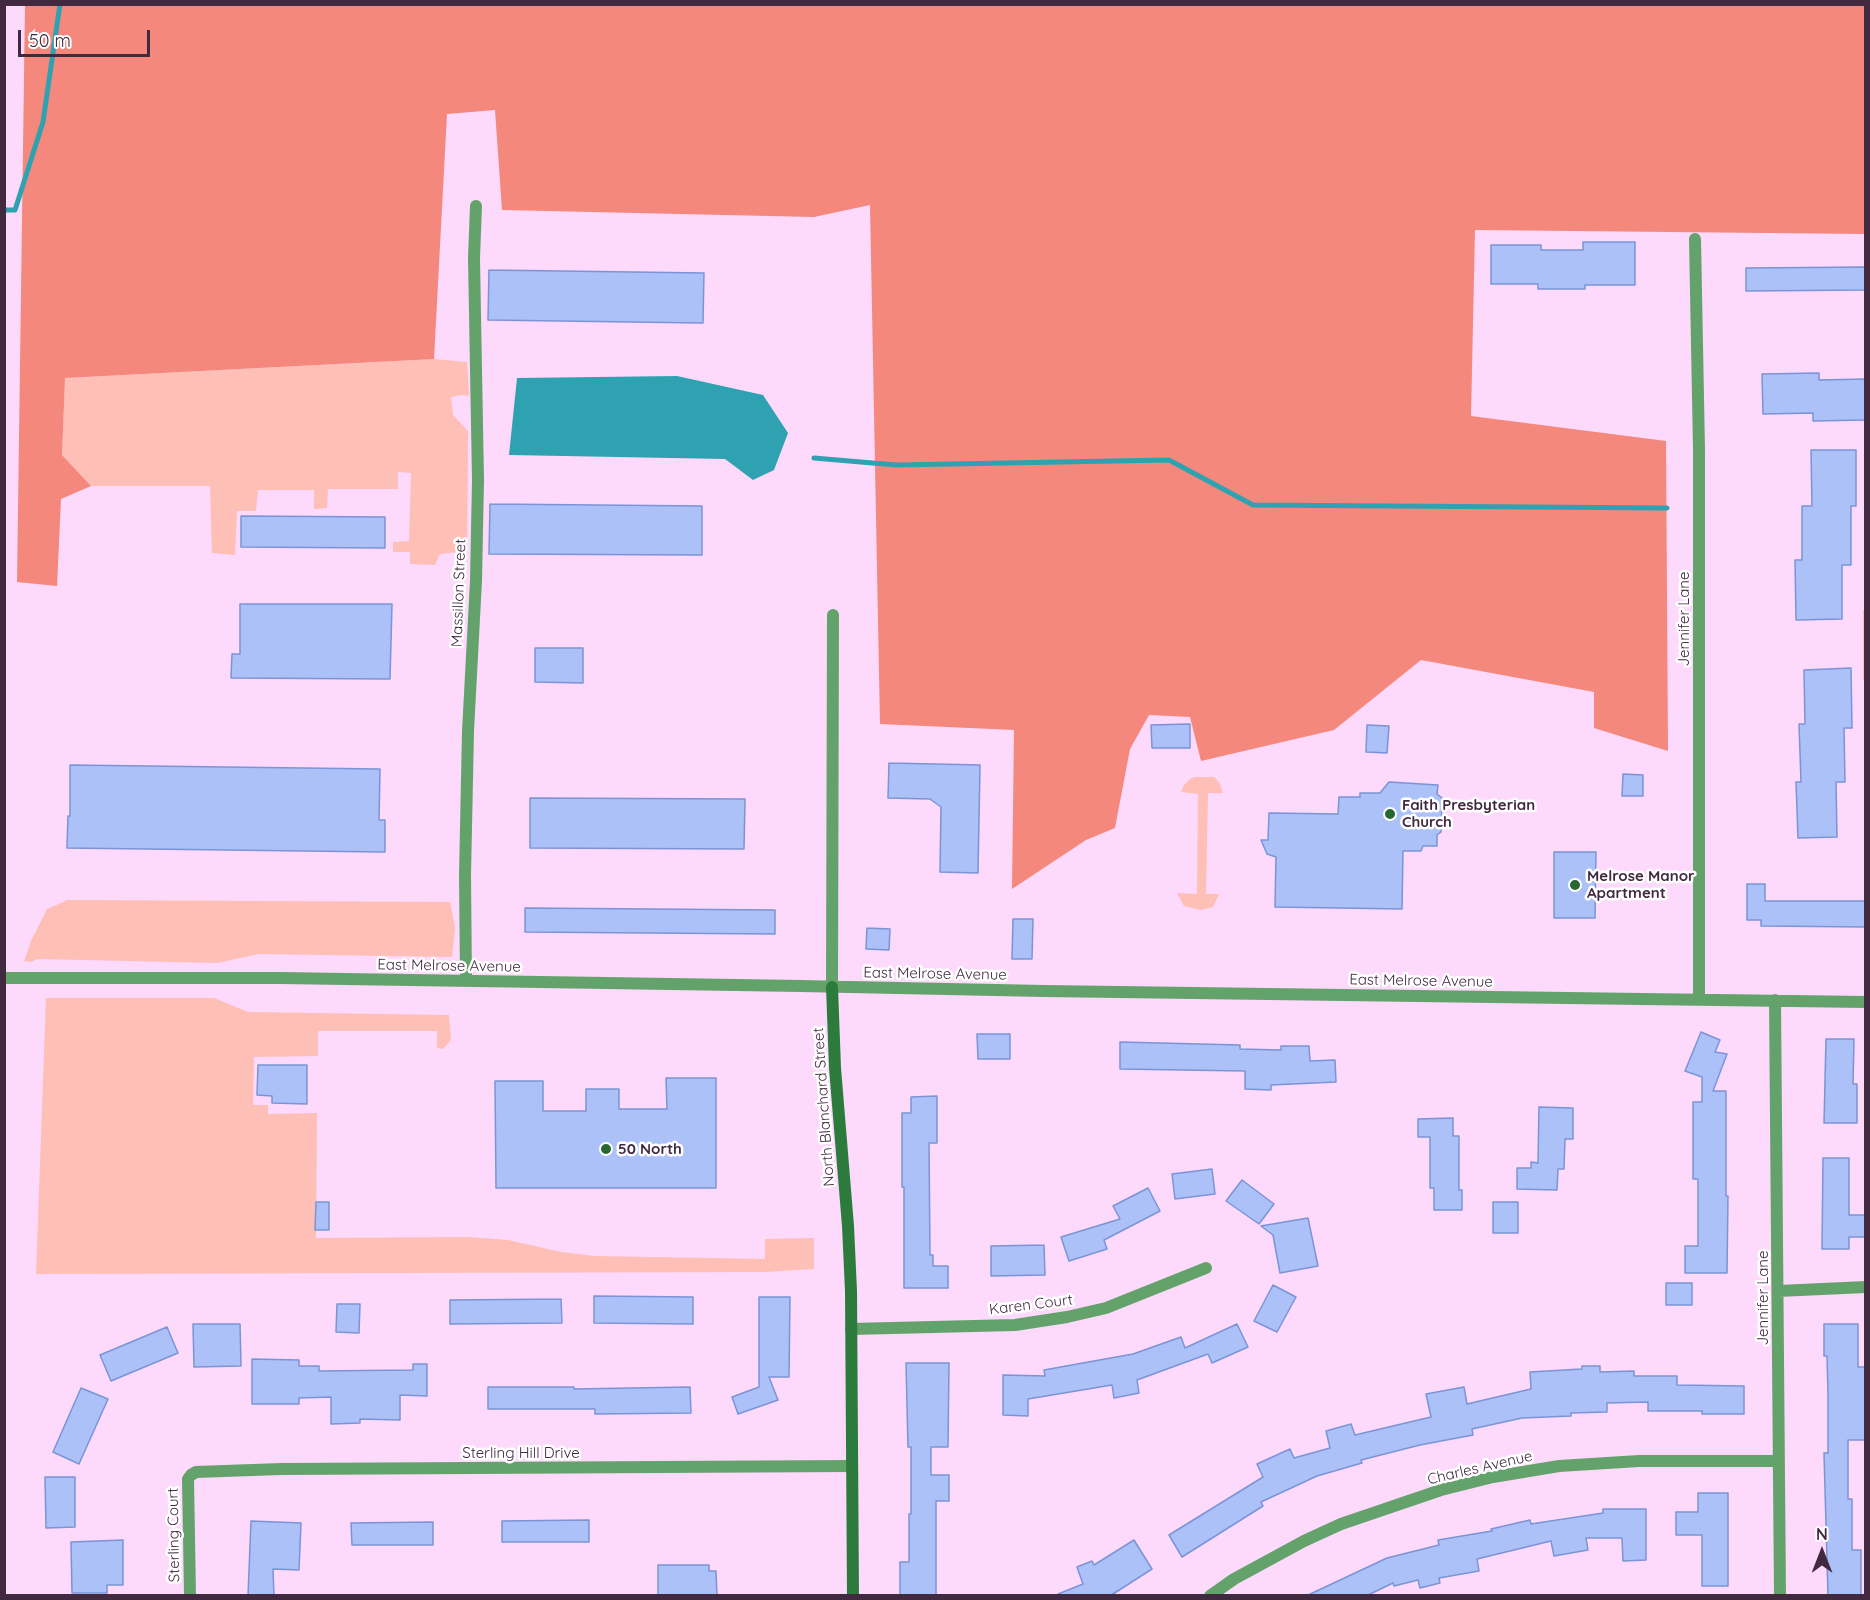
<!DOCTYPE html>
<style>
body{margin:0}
#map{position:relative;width:1870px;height:1600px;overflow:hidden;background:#fdd9fb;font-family:Quicksand,sans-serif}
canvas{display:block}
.frame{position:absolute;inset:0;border:6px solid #412940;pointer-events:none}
.north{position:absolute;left:1792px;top:1522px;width:60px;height:60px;-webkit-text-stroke:4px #fff;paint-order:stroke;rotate:0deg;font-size:16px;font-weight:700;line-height:24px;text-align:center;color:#412940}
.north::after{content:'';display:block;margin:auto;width:21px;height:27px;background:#412940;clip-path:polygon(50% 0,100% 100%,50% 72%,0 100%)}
.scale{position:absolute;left:18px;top:30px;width:132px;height:27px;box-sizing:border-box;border:3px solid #412940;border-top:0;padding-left:8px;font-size:18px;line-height:21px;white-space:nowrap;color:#412940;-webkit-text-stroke:4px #fff;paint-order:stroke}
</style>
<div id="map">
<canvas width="1870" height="1600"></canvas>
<div class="frame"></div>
<div class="north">N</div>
<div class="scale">50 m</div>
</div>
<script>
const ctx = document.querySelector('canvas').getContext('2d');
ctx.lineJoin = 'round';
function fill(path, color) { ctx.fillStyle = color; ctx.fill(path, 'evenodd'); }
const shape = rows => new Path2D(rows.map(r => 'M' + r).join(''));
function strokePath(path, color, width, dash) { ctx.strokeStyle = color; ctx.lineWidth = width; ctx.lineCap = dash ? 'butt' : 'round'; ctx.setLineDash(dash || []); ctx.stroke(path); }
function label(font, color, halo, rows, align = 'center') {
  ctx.font = font + ' Quicksand,sans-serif'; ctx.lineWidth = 5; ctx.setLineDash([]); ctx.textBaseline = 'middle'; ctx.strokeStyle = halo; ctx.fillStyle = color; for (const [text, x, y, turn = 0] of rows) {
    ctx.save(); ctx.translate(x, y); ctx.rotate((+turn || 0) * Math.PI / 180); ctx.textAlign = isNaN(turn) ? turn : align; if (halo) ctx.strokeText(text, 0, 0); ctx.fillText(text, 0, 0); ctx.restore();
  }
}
fill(shape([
 [434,359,467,362,469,396,462,395,451,397,453,415,468,431,467,551,440,554,435,565,410,564,410,552,393,552,393,542,409,541,411,473,398,472,398,489,328,489,327,508,314,509,314,490,258,490,256,511,237,511,235,555,212,553,210,486,91,486,62,455,65,378],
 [1863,610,1866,610,1865,680,1863,680],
 [1195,777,1214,777,1219,782,1223,793,1208,793,1206,894,1219,894,1213,907,1201,910,1184,906,1177,893,1197,894,1198,794,1181,792,1184,785,1190,779],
 [68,900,450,902,455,928,452,957,259,954,217,963,38,959,31,962,24,961,31,941,47,909],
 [46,998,214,998,248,1012,449,1015,451,1040,443,1049,437,1048,437,1031,318,1031,318,1056,254,1057,253,1105,268,1105,268,1114,317,1113,316,1238,468,1237,508,1240,561,1252,595,1256,765,1259,765,1239,814,1238,814,1269,765,1272,36,1274]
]), '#febfb7');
fill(shape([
 [25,5,1865,5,1865,234,1475,230,1471,416,1666,441,1668,751,1594,728,1594,692,1421,660,1334,730,1201,761,1190,717,1149,715,1130,749,1115,828,1086,840,1012,889,1014,730,880,724,870,205,814,217,502,210,495,110,447,114,434,359,65,378,62,455,91,486,61,499,57,586,17,582]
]), '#f4887c');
fill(shape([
 [677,376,763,395,788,433,774,470,753,480,725,459,509,455,517,378]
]), '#2fa2b1');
strokePath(shape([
 [4,210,15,210,43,122,60,4],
 [814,458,896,465,1169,460,1253,505,1667,508]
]), '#2fa2b1', 5);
const building = shape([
 [1583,242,1635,242,1635,285,1585,285,1585,289,1538,289,1538,284,1491,284,1491,245,1541,245,1541,250,1583,250,1583,242],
 [1866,267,1866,290,1746,291,1746,268,1866,267],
 [489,270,704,273,703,323,488,320,489,270],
 [1819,373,1819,380,1866,379,1866,420,1813,421,1813,413,1763,414,1762,374,1819,373],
 [1811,450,1856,450,1856,506,1851,506,1851,565,1842,565,1842,619,1796,620,1795,560,1802,560,1802,506,1812,506,1811,450],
 [490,504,702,506,702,555,489,554,490,504],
 [241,516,385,517,385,548,241,547,241,516],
 [240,604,392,604,390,679,231,678,232,654,240,654,240,604],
 [535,648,583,648,583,683,535,682,535,648],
 [1851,668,1852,728,1844,728,1845,782,1836,782,1837,837,1798,838,1796,782,1801,782,1799,724,1805,724,1804,670,1851,668],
 [1190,724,1190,748,1152,748,1151,725,1190,724],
 [1367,725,1389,726,1387,753,1366,752,1367,725],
 [889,763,980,765,978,873,940,872,941,807,930,799,888,798,889,763],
 [70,765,380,769,379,820,385,820,385,852,67,848,68,816,70,816,70,765],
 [1623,774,1643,775,1643,796,1622,796,1623,774],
 [1389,782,1438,785,1437,794,1442,798,1441,832,1437,835,1437,846,1423,846,1421,851,1403,851,1402,909,1275,907,1276,857,1267,854,1261,840,1268,840,1269,813,1338,814,1339,797,1360,797,1360,793,1380,793,1389,782],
 [530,798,745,799,744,849,530,848,530,798],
 [1554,852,1596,852,1595,918,1554,918,1554,852],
 [1747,884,1765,884,1765,901,1866,901,1866,927,1761,926,1761,920,1747,920,1747,884],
 [525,908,775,910,775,934,525,932,525,908],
 [1013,919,1033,919,1032,959,1012,959,1013,919],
 [867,928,890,929,889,950,866,949,867,928],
 [1701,1032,1720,1040,1715,1052,1727,1054,1713,1091,1726,1091,1726,1196,1728,1196,1727,1273,1685,1273,1685,1246,1698,1246,1698,1179,1693,1179,1693,1102,1702,1102,1702,1077,1685,1071,1701,1032],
 [977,1034,1010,1034,1010,1059,978,1059,977,1034],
 [1826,1039,1854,1039,1853,1084,1857,1084,1857,1123,1824,1123,1826,1039],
 [1120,1042,1240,1045,1240,1049,1281,1050,1281,1046,1309,1046,1310,1061,1335,1060,1336,1082,1271,1085,1271,1090,1245,1089,1245,1071,1120,1069,1120,1042],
 [258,1065,307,1065,307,1104,272,1103,272,1096,257,1095,258,1065],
 [666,1078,716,1078,716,1188,496,1188,495,1081,543,1081,543,1111,586,1111,586,1089,619,1089,619,1109,667,1109,666,1078],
 [937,1096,937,1143,929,1143,930,1255,933,1255,933,1266,948,1266,948,1288,904,1288,904,1187,902,1187,902,1113,911,1113,911,1097,937,1096],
 [1539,1107,1573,1108,1573,1139,1565,1139,1564,1169,1558,1169,1557,1190,1517,1189,1517,1168,1531,1168,1531,1162,1538,1163,1539,1107],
 [1453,1118,1453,1136,1459,1136,1459,1190,1462,1190,1462,1210,1434,1210,1434,1188,1430,1188,1430,1137,1418,1137,1418,1119,1453,1118],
 [1823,1158,1849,1158,1849,1215,1866,1215,1866,1237,1849,1237,1849,1249,1822,1249,1823,1158],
 [1212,1169,1215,1194,1175,1199,1172,1174,1212,1169],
 [1242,1180,1274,1204,1259,1224,1226,1201,1242,1180],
 [1148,1188,1160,1211,1104,1240,1107,1249,1069,1261,1061,1237,1120,1219,1113,1206,1148,1188],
 [316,1202,329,1202,329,1230,315,1230,316,1202],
 [1493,1202,1518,1202,1518,1233,1493,1233,1493,1202],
 [1308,1218,1318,1266,1280,1273,1273,1235,1261,1226,1308,1218],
 [1044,1245,1045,1275,991,1276,991,1246,1044,1245],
 [1666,1283,1692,1283,1692,1305,1666,1305,1666,1283],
 [1273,1285,1296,1297,1277,1332,1254,1321,1273,1285],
 [594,1296,693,1297,693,1324,594,1323,594,1296],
 [759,1297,790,1297,789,1377,769,1377,778,1400,738,1414,732,1397,759,1387,759,1297],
 [561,1299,562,1323,450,1324,450,1300,561,1299],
 [337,1304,360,1304,359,1333,336,1332,337,1304],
 [193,1324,240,1324,241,1366,194,1367,193,1324],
 [1237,1324,1248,1347,1212,1363,1208,1354,1137,1380,1139,1393,1114,1398,1112,1385,1028,1399,1028,1416,1003,1415,1003,1375,1045,1376,1044,1370,1133,1354,1181,1337,1185,1348,1237,1324],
 [1824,1324,1858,1324,1858,1367,1866,1367,1866,1440,1848,1440,1848,1499,1852,1499,1852,1550,1861,1550,1861,1596,1828,1596,1824,1453,1828,1453,1828,1394,1827,1356,1824,1356,1824,1324],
 [167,1327,178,1353,111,1381,100,1355,167,1327],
 [252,1359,299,1360,299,1366,319,1366,319,1371,413,1370,413,1364,427,1364,427,1396,400,1395,400,1420,360,1419,360,1423,331,1424,331,1397,299,1398,299,1404,252,1404,252,1359],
 [906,1363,949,1363,948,1447,931,1447,931,1475,949,1475,949,1501,936,1501,936,1596,900,1596,900,1562,909,1562,909,1514,911,1514,911,1447,908,1447,906,1363],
 [1582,1366,1600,1366,1600,1372,1634,1371,1634,1376,1677,1376,1677,1385,1744,1386,1744,1414,1702,1414,1702,1411,1648,1411,1648,1402,1607,1403,1607,1412,1571,1413,1571,1416,1522,1418,1472,1429,1473,1435,1420,1445,1361,1460,1362,1463,1317,1476,1261,1502,1263,1506,1182,1557,1169,1535,1263,1477,1257,1464,1290,1449,1294,1458,1330,1448,1326,1431,1351,1424,1355,1435,1431,1417,1426,1394,1464,1387,1467,1404,1531,1389,1530,1372,1582,1369,1582,1366],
 [488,1387,574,1387,574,1389,690,1387,691,1413,595,1414,595,1409,488,1409,488,1387],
 [81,1388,108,1399,79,1464,53,1452,81,1388],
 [45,1477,75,1477,75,1527,46,1528,45,1477],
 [1698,1493,1728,1493,1728,1586,1702,1586,1702,1535,1676,1535,1676,1512,1698,1512,1698,1493],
 [1603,1509,1646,1509,1646,1560,1623,1561,1622,1538,1586,1538,1588,1550,1554,1556,1551,1541,1477,1559,1479,1571,1439,1578,1440,1583,1420,1588,1418,1580,1394,1586,1393,1583,1366,1596,1306,1596,1387,1558,1439,1545,1438,1540,1492,1531,1491,1529,1530,1520,1531,1524,1603,1513,1603,1509],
 [589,1520,589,1542,502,1542,502,1521,589,1520],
 [251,1521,301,1523,299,1570,273,1569,274,1596,248,1596,251,1521],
 [433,1522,433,1545,352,1545,351,1523,433,1522],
 [123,1540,123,1585,107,1585,107,1593,72,1593,71,1542,123,1540],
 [1134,1540,1152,1569,1110,1596,1058,1596,1058,1594,1083,1584,1077,1567,1092,1561,1094,1565,1134,1540],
 [658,1565,709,1565,709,1571,716,1571,717,1596,658,1596,658,1565]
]);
fill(building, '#abc1f7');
strokePath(building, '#7b94d5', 1.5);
strokePath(shape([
 [1695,239,1699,450,1699,999],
 [4,978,280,978,801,986,1044,991,1866,1002],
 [466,981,465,875,468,731,476,581,478,480,474,258,476,206],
 [832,987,833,615],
 [1775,1000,1780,1596],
 [1778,1291,1866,1287],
 [851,1329,1015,1325,1067,1317,1106,1308,1206,1268],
 [190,1596,188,1479,191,1475,196,1472,281,1469,852,1466],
 [1210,1596,1234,1579,1304,1541,1341,1524,1441,1490,1493,1477,1559,1466,1639,1461,1779,1461]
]), '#64a26c', 12);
strokePath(shape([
 [832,987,835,1068,848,1226,851,1291,853,1596]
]), '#2c7b3c', 12);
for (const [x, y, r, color] of [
 [1390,814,6,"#256832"],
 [1575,885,6,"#256832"],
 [606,1149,6,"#256832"]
]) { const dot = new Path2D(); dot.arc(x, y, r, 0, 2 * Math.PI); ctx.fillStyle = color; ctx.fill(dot); strokePath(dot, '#fff', 2); }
label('15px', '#412940', '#fff', [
 ["Massillon Street",459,593,-88],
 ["Jennifer Lane",1684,619,-90],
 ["East Melrose Avenue",449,966,1],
 ["East Melrose Avenue",935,974,1],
 ["East Melrose Avenue",1421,981,1],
 ["North Blanchard Street",824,1107,-94],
 ["Jennifer Lane",1763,1298,-90],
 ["Karen Court",1031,1305,-7],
 ["Sterling Hill Drive",521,1453],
 ["Charles Avenue",1480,1468,-13],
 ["Sterling Court",174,1535,-91]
]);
label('bold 15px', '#412940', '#fff', [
 ["Faith Presbyterian",1402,805],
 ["Church",1402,822],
 ["Melrose Manor",1587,876],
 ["Apartment",1587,893],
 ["50 North",618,1149]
], 'left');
</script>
